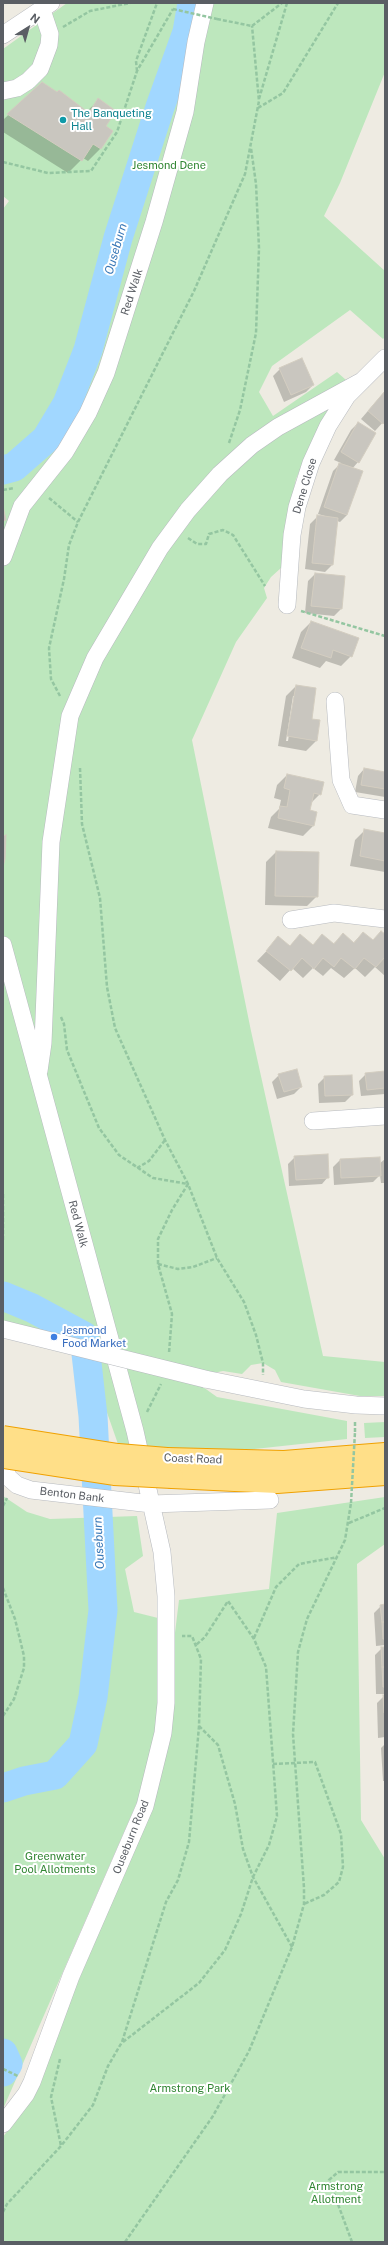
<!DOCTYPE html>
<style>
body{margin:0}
#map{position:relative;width:388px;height:2245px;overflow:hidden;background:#eeebe2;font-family:"Public Sans",sans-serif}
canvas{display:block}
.frame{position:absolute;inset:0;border:4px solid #5a5e64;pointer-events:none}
.north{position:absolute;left:8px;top:8px;width:40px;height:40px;-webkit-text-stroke:3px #fff;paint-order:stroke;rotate:37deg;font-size:11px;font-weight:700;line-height:16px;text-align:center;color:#5a5e64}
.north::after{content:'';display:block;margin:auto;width:14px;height:18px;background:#5a5e64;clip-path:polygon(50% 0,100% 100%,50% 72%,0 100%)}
</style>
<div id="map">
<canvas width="388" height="2245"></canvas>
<div class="frame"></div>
<div class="north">N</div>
</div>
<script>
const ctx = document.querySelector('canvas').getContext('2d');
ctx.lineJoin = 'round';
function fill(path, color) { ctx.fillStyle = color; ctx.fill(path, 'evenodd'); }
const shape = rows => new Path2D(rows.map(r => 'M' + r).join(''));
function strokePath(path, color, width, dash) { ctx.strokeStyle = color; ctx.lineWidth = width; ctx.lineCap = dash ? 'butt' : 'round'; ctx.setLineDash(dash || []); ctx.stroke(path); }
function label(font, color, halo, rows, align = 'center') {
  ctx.font = font + ' "Public Sans",sans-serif'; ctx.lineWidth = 4; ctx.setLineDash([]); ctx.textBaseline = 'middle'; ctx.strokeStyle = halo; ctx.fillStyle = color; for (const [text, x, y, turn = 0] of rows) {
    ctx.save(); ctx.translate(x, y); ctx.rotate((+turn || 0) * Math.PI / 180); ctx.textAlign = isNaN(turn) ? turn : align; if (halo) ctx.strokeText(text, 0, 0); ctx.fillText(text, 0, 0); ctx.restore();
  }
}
fill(shape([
 [67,3,385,3,385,72,340,183,324,216,385,271,385,337,383,339,350,310,272,366,259,392,273,416,337,372,346,380,320,424,296,479,290,506,281,568,271,577,264,588,267,598,236,642,192,740,251,1031,323,1356,385,1362,385,1396,360,1396,281,1382,275,1370,263,1363,251,1365,242,1374,223,1371,213,1373,203,1387,217,1397,347,1421,347,1439,236,1451,164,1450,118,1444,82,1341,3,1322,3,209,9,201,3,196,3,49],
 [385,1422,385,1437,365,1438,364,1423],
 [3,1496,27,1512,50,1519,137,1516,143,1556,125,1569,134,1612,158,1618,159,1669,156,1727,145,1784,3,2109],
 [385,1497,385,1544,357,1564,361,1820,385,1859,385,2242,3,2242,3,2137,27,2104,129,1859,174,1641,179,1600,269,1589,277,1513]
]), '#bde7bd');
fill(shape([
 [42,83,86,112,99,100,105,127,112,132,100,149,88,161,83,158,68,173,3,132,3,120],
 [280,369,313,385,306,392,284,402,273,376],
 [385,391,385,420,375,431,361,419],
 [358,423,358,462,352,469,347,515,340,522,337,521,332,565,325,572,305,569,310,524,317,517,325,516,318,514,333,471,341,463,334,460,351,430],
 [315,574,341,609,334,616,305,613,308,581],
 [311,622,351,656,341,666,326,661,320,668,292,658,301,632],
 [296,686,310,719,316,741,306,751,278,746,286,696],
 [293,696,295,696,288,741,286,741],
 [364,769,385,773,385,797,355,792,358,776],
 [287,775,320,794,311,803,309,811,313,826,303,836,268,828,271,817,279,809,281,800,274,798,277,785],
 [365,830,385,834,385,872,350,866,355,840],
 [276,852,317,896,307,906,265,905,266,862],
 [363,933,373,941,385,935,385,976,375,967,365,977,355,968,344,978,331,968,323,976,313,968,303,978,292,968,280,981,257,961,279,938,289,947,300,935,312,946,333,944,343,935,353,943],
 [385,1072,385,1094,361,1096,359,1081,366,1074],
 [279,1075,301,1087,294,1094,277,1099,272,1082],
 [325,1077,352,1095,345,1102,319,1103,318,1084],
 [295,1157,328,1177,322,1184,289,1186,288,1164],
 [385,1159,385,1183,381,1183,380,1175,373,1182,334,1185,333,1167,340,1160,379,1164],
 [385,1605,385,1645,376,1646,374,1613,381,1606],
 [382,1648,385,1648,385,1694,376,1694,375,1655],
 [384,1696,385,1737,378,1738,377,1703],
 [385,1744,385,1781,383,1781,381,1748]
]), '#0003');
strokePath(shape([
 [3,470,14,467,46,439,67,404,88,350,118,238,160,107,187,32,192,3],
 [3,1296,32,1308,84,1336,93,1416,103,1610,93,1697,83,1744,55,1775,24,1781,3,1788],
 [3,2053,8,2064,3,2072]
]), '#a1d7ff', 29);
const building = shape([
 [42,82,57,92,59,90,89,113,98,98,116,111,106,126,113,131,101,149,93,144,82,161,7,114,42,82],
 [302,358,314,385,291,395,279,368,302,358],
 [385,391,385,422,383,424,368,411,385,391],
 [358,422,376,433,359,463,341,452,358,422],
 [339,463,363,471,347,515,324,507,339,463],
 [3,506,6,520,3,521,3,506],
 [317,515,338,518,333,565,312,563,317,515],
 [315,573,345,576,342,609,311,606,315,573],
 [311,621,359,638,352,657,333,650,331,658,301,648,311,621],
 [296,685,316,688,312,719,320,720,317,741,287,736,296,685],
 [364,768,385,772,385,789,361,785,364,768],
 [287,774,324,782,321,795,314,793,310,810,317,812,314,826,278,818,280,806,287,807,290,790,284,788,287,774],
 [364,829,385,833,385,861,360,856,364,829],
 [6,835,5,859,3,867,3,836,6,835],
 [276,851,319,852,318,897,275,896,276,851],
 [381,931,385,934,385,957,376,967,364,958,355,969,341,958,334,967,323,958,314,969,302,958,291,971,266,951,278,936,290,946,300,934,313,945,322,934,334,944,343,933,354,943,363,932,373,940,381,931],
 [297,1069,302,1087,284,1092,278,1074,297,1069],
 [385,1071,385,1088,367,1090,365,1073,385,1071],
 [352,1075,353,1095,325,1096,324,1076,352,1075],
 [328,1154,329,1178,296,1180,294,1156,328,1154],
 [380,1157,381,1176,341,1178,340,1159,380,1157],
 [385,1604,385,1622,382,1622,380,1605,385,1604],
 [382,1622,385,1622,385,1639,383,1639,382,1622],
 [381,1647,385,1647,385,1667,382,1667,381,1647],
 [382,1667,385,1667,385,1687,383,1687,382,1667],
 [383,1695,385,1695,385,1713,384,1713,383,1695]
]);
fill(building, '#c9c6bf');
strokePath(building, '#d3cdc0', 1);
const minor = shape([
 [3,35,51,3],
 [3,91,17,88,28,81,40,69,49,45,50,34,42,10],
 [3,557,22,506,65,452,88,413,106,373,154,222,185,112,196,42,205,3],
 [287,605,292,535,297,507,311,463,328,426,347,396,385,358],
 [335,701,341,780,352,805,385,810],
 [291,920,334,913,385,919],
 [3,945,135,1431,162,1552,166,1596,166,1703,163,1733,145,1806,71,1976,32,2082,26,2094,3,2124],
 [39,1071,43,1043,51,842,70,716,95,658,160,548,188,510,220,474,252,445,278,427,362,381],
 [313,1121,385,1116],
 [205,1379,304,1399,356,1405,385,1406],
 [3,1466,9,1478,17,1485,31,1490,151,1504,270,1500]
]);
const highway = shape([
 [167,1459,284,1462,385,1454],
 [172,1477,277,1482,385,1474]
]);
strokePath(minor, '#b7babf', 18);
strokePath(highway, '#f0a100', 24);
strokePath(shape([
 [217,19,252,26],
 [252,26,282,3],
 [63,27,90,11,130,3],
 [137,71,136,61,157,3],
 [259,99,287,3],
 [258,108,283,93,338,3],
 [3,162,48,173,91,171,117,132,137,71,173,9],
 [229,443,240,410,256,333,259,248,256,184,251,148],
 [3,490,14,488],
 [49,498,78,522],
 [188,538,197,544,206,544,209,534,223,530,233,535,265,586],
 [301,611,385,636],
 [60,696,51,679,49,648,64,579,69,545,78,522,194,291,245,174,259,101,252,26],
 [80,768,82,824,100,898,107,987,115,1028,165,1140,188,1184,217,1258,244,1302,256,1335,263,1363,263,1375],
 [61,1017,64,1024,67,1050,99,1128,119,1155,153,1178,188,1184,172,1210,158,1239,158,1264,172,1314,169,1353],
 [137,1168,149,1161,165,1140],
 [3,1194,3,1240],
 [158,1264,178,1269,193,1267,217,1258],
 [147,1412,161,1384],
 [355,1432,355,1422],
 [3,1506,7,1498],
 [349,1523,385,1508],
 [3,1588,15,1619,24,1656,24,1668,14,1699,3,1716],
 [254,1638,276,1587,299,1564,338,1557],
 [199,1726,218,1745,235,1804,243,1849,253,1877,292,1947],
 [273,1764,315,1762,341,1834,343,1867,339,1882,324,1895,304,1904],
 [123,2042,199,1983,225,1950,241,1914,253,1877,269,1845,277,1816,266,1667,254,1639,228,1601,205,1637,196,1645],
 [60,2059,51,2097,61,2146],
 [3,2069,18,2076],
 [3,2212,7,2204,61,2146,93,2105,108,2066,122,2042,166,1902,178,1880,189,1842,199,1726,201,1659,192,1636,182,1636],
 [125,2242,213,2116,249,2051,292,1947,304,1904,304,1888,293,1734,298,1652,307,1619,345,1540,351,1503],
 [352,2242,329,2180,338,2172,385,2172]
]), '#94c6a1', 2.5, [4, 2]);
strokePath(minor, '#fff', 17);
strokePath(highway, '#ffdf88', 22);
const minorBridge = shape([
 [3,1329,205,1379]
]);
const highwayBridge = shape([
 [3,1437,118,1455,167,1459],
 [3,1457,114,1474,172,1477]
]);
strokePath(minorBridge, '#b7babf', 18, []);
strokePath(highwayBridge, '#f0a100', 24, []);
strokePath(shape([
 [173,9,217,19],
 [351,1503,355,1432]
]), '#94c6a1', 2.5, [4, 2]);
strokePath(minorBridge, '#fff', 17);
strokePath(highwayBridge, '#ffdf88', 22);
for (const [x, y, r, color] of [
 [63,120,4,"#0f9aa8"],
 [54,1337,4,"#3f7fe0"]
]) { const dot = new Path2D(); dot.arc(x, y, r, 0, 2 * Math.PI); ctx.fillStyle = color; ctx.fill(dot); strokePath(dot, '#fff', 1.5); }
label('11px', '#0d838f', '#fff', [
 ["The Banqueting",71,114],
 ["Hall",71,127]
], 'left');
label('11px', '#308532', '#fff', [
 ["Jesmond Dene",169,166],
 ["Greenwater",55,1857],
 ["Pool Allotments",55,1870],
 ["Armstrong Park",190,2089],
 ["Armstrong",336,2187],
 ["Allotment",336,2200]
]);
label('11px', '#5a5e64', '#fff', [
 ["Red Walk",132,292,-72],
 ["Dene Close",305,486,-73],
 ["Red Walk",78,1224,75],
 ["Coast Road",193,1459,2],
 ["Benton Bank",72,1495,7],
 ["Ouseburn Road",131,1837,-68]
]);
label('11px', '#366cbe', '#fff', [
 ["Jesmond",62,1331],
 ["Food Market",62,1344]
], 'left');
label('italic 12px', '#3978b7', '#fff', [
 ["Ouseburn",116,249,-74],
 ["Ouseburn",99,1543,-93]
]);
</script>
